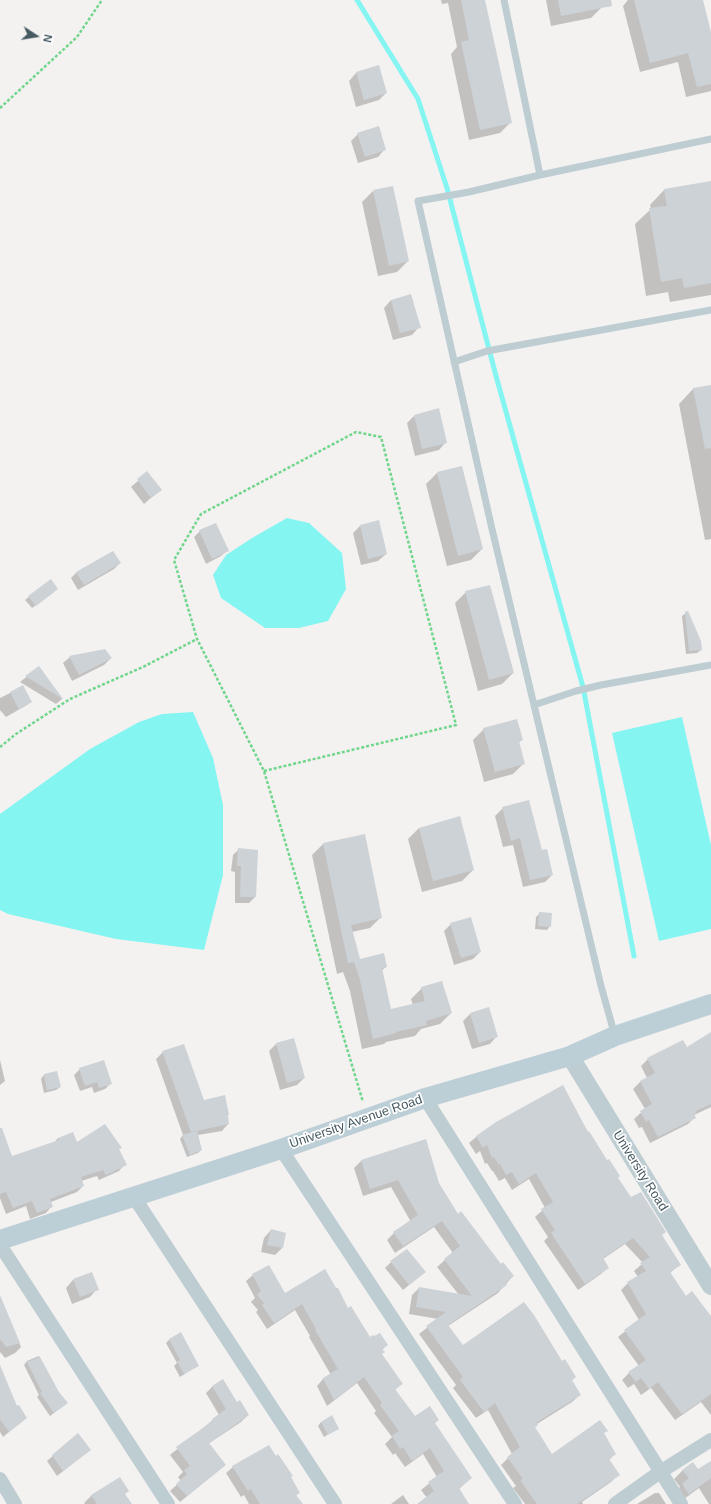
<!DOCTYPE html>
<style>
body{margin:0}
#map{position:relative;width:711px;height:1504px;overflow:hidden;background:#f4f1f1;font-family:Arial,sans-serif}
canvas{display:block}
.north{position:absolute;left:16px;top:16px;width:40px;height:40px;-webkit-text-stroke:3px #fff;paint-order:stroke;rotate:102deg;font-size:11px;font-weight:700;line-height:16px;text-align:center;color:#475a61}
.north::after{content:'';display:block;margin:auto;width:14px;height:18px;background:#475a61;clip-path:polygon(50% 0,100% 100%,50% 72%,0 100%)}
</style>
<div id="map">
<canvas width="711" height="1504"></canvas>
<div class="north">N</div>
</div>
<script>
const ctx = document.querySelector('canvas').getContext('2d');
ctx.lineJoin = 'round';
function fill(path, color) { ctx.fillStyle = color; ctx.fill(path, 'evenodd'); }
const shape = rows => new Path2D(rows.map(r => 'M' + r).join(''));
function strokePath(path, color, width, dash) { ctx.strokeStyle = color; ctx.lineWidth = width; ctx.lineCap = dash ? 'butt' : 'round'; ctx.setLineDash(dash || []); ctx.stroke(path); }
function label(font, color, halo, rows, align = 'center') {
  ctx.font = font + ' Arial,sans-serif'; ctx.lineWidth = 3.5; ctx.setLineDash([]); ctx.textBaseline = 'middle'; ctx.strokeStyle = halo; ctx.fillStyle = color; for (const [text, x, y, turn = 0] of rows) {
    ctx.save(); ctx.translate(x, y); ctx.rotate((+turn || 0) * Math.PI / 180); ctx.textAlign = isNaN(turn) ? turn : align; if (halo) ctx.strokeText(text, 0, 0); ctx.fillText(text, 0, 0); ctx.restore();
  }
}
fill(shape([
 [287,518,309,523,342,553,346,589,328,621,299,628,265,628,221,598,213,575,226,555,252,538],
 [193,712,213,758,223,805,223,875,204,950,116,939,8,914,0,910,0,814,90,749,139,722,162,714],
 [682,717,711,845,711,929,659,941,612,733]
]), '#85f5f2');
fill(shape([
 [441,0,484,0,511,122,500,133,469,140,451,54,457,47,448,3,442,4],
 [546,0,599,0,601,8,591,18,551,26],
 [628,0,702,0,711,36,711,91,686,97,678,62,640,72,623,6],
 [378,67,386,93,379,100,356,107,349,81,356,73],
 [358,134,385,149,378,157,358,163,351,141],
 [711,182,711,295,670,302,668,292,646,296,635,224,651,209,650,205,664,190],
 [373,191,408,261,397,272,378,276,362,202],
 [391,300,419,327,412,335,393,340,384,308],
 [711,386,711,539,705,540,679,404,693,389],
 [414,416,446,442,439,450,415,456,407,423],
 [147,473,160,490,144,504,131,487],
 [437,473,482,549,471,560,447,566,426,484],
 [360,526,386,554,378,561,361,565,353,533],
 [200,531,228,550,221,556,206,564,194,537],
 [120,563,114,569,78,590,71,578,77,572],
 [50,580,54,592,32,608,25,600],
 [466,592,513,673,502,684,478,691,455,603],
 [686,613,701,650,697,653,686,654,682,616],
 [70,657,111,658,104,665,72,681,63,663],
 [39,667,62,699,56,704,20,682],
 [22,687,31,702,27,705,6,717,0,710,0,698],
 [484,729,522,740,518,743,524,763,513,774,484,782,473,740],
 [503,808,541,851,552,875,545,882,523,887,513,845,503,847,495,816],
 [419,828,473,870,462,881,422,892,408,839],
 [364,835,381,917,370,928,352,932,359,960,386,967,381,971,390,1010,413,1005,411,999,422,988,451,1013,440,1024,421,1029,415,1036,386,1042,384,1044,362,1049,350,991,343,972,337,974,312,855,323,844],
 [239,849,255,897,249,903,235,903,235,872,231,871,233,855],
 [540,913,550,926,547,930,535,929,536,917],
 [451,924,480,952,473,959,454,965,444,931],
 [470,1014,497,1036,490,1044,472,1049,463,1021],
 [711,1033,711,1107,694,1115,695,1117,688,1124,650,1143,642,1127,639,1128,634,1119,645,1109,633,1089,640,1082,647,1078,641,1066,648,1059,686,1048],
 [276,1044,304,1078,297,1085,280,1090,269,1051],
 [163,1052,203,1101,227,1116,228,1124,222,1131,198,1135,201,1150,198,1153,187,1157,180,1139,183,1135,156,1059],
 [0,1060,5,1081,0,1085],
 [80,1069,111,1083,105,1089,94,1093,92,1087,80,1091,74,1075],
 [57,1073,60,1087,56,1090,44,1093,41,1079,44,1075],
 [497,1123,588,1134,631,1199,661,1235,680,1264,670,1273,686,1297,711,1320,711,1415,701,1402,675,1420,651,1388,641,1395,634,1384,628,1388,622,1380,629,1373,639,1366,618,1337,639,1320,621,1290,628,1283,638,1277,634,1271,643,1263,625,1244,603,1259,608,1267,601,1274,578,1290,544,1241,548,1237,535,1217,545,1208,529,1179,512,1190,505,1178,499,1181,493,1171,492,1171,487,1163,485,1164,480,1151,476,1154,469,1143,476,1137],
 [0,1137,11,1157,54,1143,58,1138,76,1144,120,1148,118,1150,125,1164,119,1171,99,1180,97,1176,81,1181,83,1186,77,1192,51,1202,52,1206,46,1213,30,1219,26,1206,6,1214,0,1198],
 [361,1161,438,1184,457,1215,501,1265,513,1276,498,1293,448,1326,462,1346,562,1362,575,1377,571,1381,580,1395,572,1402,537,1424,534,1428,552,1455,603,1434,615,1454,609,1460,618,1475,611,1482,582,1502,583,1504,525,1504,513,1488,516,1486,501,1465,512,1454,488,1410,476,1418,453,1388,456,1385,419,1334,438,1319,409,1314,412,1295,419,1288,459,1295,437,1267,453,1253,434,1227,395,1253,387,1240,394,1233,411,1222,391,1187,363,1196,354,1168],
 [271,1230,282,1248,275,1255,261,1252,264,1238],
 [391,1262,419,1277,403,1290,385,1268],
 [91,1273,97,1289,90,1297,72,1304,66,1288,73,1280],
 [253,1275,285,1294,348,1309,370,1339,387,1345,382,1350,381,1355,401,1384,395,1390,415,1418,434,1424,471,1478,459,1489,468,1504,419,1504,427,1498,421,1490,437,1477,423,1454,405,1467,395,1453,393,1455,385,1444,392,1437,374,1413,376,1411,357,1383,327,1406,317,1386,323,1379,331,1375,309,1337,310,1336,295,1310,267,1329,256,1312,258,1310,251,1302,255,1298,246,1281],
 [5,1308,21,1347,15,1353,5,1358,0,1352,0,1310],
 [170,1339,197,1366,180,1377,174,1366,177,1363,166,1343],
 [39,1356,58,1392,63,1406,50,1416,37,1397,39,1395,24,1365,27,1361],
 [0,1369,17,1407,26,1418,3,1437,0,1432],
 [223,1380,237,1403,248,1415,241,1422,208,1444,218,1471,180,1502,170,1491,181,1481,178,1477,183,1472,170,1455,219,1415,206,1393,212,1387],
 [321,1422,338,1428,324,1437,318,1426],
 [78,1434,90,1450,57,1476,47,1461],
 [275,1457,299,1492,296,1496,301,1504,249,1504,244,1495,241,1497,226,1473,233,1467],
 [711,1462,711,1504,709,1504,699,1488,680,1502,674,1493,680,1487,674,1479,683,1470,697,1470],
 [655,1493,659,1493,666,1504,637,1504],
 [92,1495,131,1504,85,1504,84,1503],
 [403,1495,409,1504,391,1504]
]), '#0003');
strokePath(shape([
 [357,0,418,99,447,188,496,376,583,687,634,956]
]), '#85f5f2', 5);
fill(shape([
 [461,0,485,0,512,123,480,130,461,42,469,40],
 [558,0,611,0,612,6,561,16],
 [634,0,703,0,711,32,711,84,697,87,688,53,650,63],
 [379,65,387,93,364,100,356,72],
 [379,126,386,150,365,157,357,133],
 [711,181,711,283,684,288,682,278,661,282,649,208,667,206,664,189],
 [393,186,409,261,389,266,373,190],
 [411,294,421,328,400,333,391,300],
 [711,385,711,448,705,449,693,388],
 [439,408,447,443,422,449,414,415],
 [462,466,483,549,458,556,437,472],
 [147,471,162,490,151,498,137,479],
 [379,520,387,554,368,559,360,525],
 [216,523,229,551,212,559,199,530],
 [113,551,121,563,84,585,76,572],
 [51,579,58,589,36,606,28,596],
 [490,585,514,673,489,680,465,591],
 [688,611,701,641,702,650,689,651,685,612],
 [105,649,112,658,79,675,69,656],
 [39,666,63,699,25,676],
 [23,685,32,702,19,709,10,692],
 [517,719,523,740,519,741,525,764,495,772,483,728],
 [529,800,542,850,547,849,553,875,530,880,520,838,511,841,502,807],
 [460,816,474,870,433,881,419,828],
 [365,834,382,918,351,925,360,959,384,953,387,967,382,968,391,1009,425,1001,421,987,442,981,452,1013,426,1021,427,1025,396,1032,396,1033,373,1039,360,980,354,962,348,963,323,843],
 [238,848,258,850,256,897,240,897,241,866,237,866],
 [539,912,552,913,551,927,538,926],
 [471,917,481,952,461,958,450,923],
 [489,1007,498,1037,479,1043,470,1013],
 [711,1032,711,1104,696,1111,696,1113,694,1114,696,1118,658,1137,649,1120,646,1122,640,1111,652,1104,640,1081,655,1073,647,1058,683,1040,687,1047],
 [294,1038,305,1078,287,1083,276,1043],
 [184,1044,204,1100,225,1095,229,1115,228,1115,229,1124,191,1132,162,1051],
 [104,1060,112,1084,99,1088,97,1082,85,1086,79,1068],
 [57,1071,61,1087,47,1090,44,1074],
 [563,1085,588,1132,589,1131,607,1160,609,1159,620,1176,618,1178,631,1197,641,1192,666,1232,662,1235,681,1265,670,1272,686,1296,692,1291,711,1316,711,1394,682,1414,658,1382,649,1389,641,1378,636,1382,628,1372,646,1360,624,1330,646,1314,627,1282,646,1271,640,1263,650,1257,633,1238,603,1258,609,1268,585,1284,551,1233,555,1230,541,1209,553,1202,536,1173,519,1184,512,1172,506,1175,500,1164,499,1165,494,1157,492,1158,487,1145,483,1148,476,1136,496,1122],
 [105,1124,122,1148,119,1149,127,1165,106,1175,103,1170,81,1177,84,1186,50,1199,53,1207,37,1213,32,1201,13,1208,6,1192,0,1194,0,1128,2,1128,12,1156,59,1140,58,1138,73,1132,77,1142],
 [197,1131,202,1150,190,1155,182,1135],
 [426,1139,439,1183,458,1214,461,1211,501,1264,503,1262,514,1276,505,1283,507,1285,448,1325,463,1345,524,1302,534,1315,562,1361,565,1359,576,1377,572,1380,581,1395,537,1422,538,1425,535,1427,552,1454,600,1420,608,1431,604,1433,616,1454,609,1459,620,1475,577,1504,537,1504,520,1480,523,1479,507,1457,520,1447,495,1403,484,1412,460,1380,463,1377,426,1326,446,1312,416,1307,419,1287,472,1296,444,1259,460,1246,442,1221,403,1246,393,1232,418,1215,398,1180,370,1189,361,1160],
 [271,1229,286,1233,283,1248,267,1245],
 [407,1249,426,1272,409,1285,390,1261],
 [269,1265,285,1293,325,1269,336,1288,338,1288,348,1308,351,1306,370,1337,373,1335,374,1336,380,1333,388,1345,382,1349,385,1352,382,1354,403,1384,395,1389,415,1416,430,1406,439,1420,435,1423,472,1478,459,1488,469,1504,417,1504,434,1491,428,1482,444,1471,430,1448,412,1461,403,1447,400,1449,392,1436,399,1431,380,1405,382,1403,364,1377,334,1400,323,1378,338,1369,315,1330,316,1329,302,1304,274,1323,262,1305,264,1303,257,1295,261,1291,252,1274],
 [92,1272,99,1290,80,1297,73,1279],
 [0,1295,20,1343,6,1347,0,1339],
 [181,1332,199,1366,184,1374,177,1361,180,1360,169,1339],
 [40,1357,59,1392,68,1403,54,1413,40,1393,42,1392,27,1362],
 [0,1365,17,1406,19,1405,27,1418,9,1432,0,1419],
 [223,1379,237,1402,240,1400,249,1415,209,1443,226,1465,187,1496,176,1484,187,1474,184,1470,190,1466,176,1447,213,1421,212,1419,226,1409,212,1386],
 [332,1415,339,1429,328,1435,321,1422],
 [78,1433,91,1450,63,1471,52,1455],
 [269,1445,276,1456,278,1454,293,1476,291,1477,300,1493,296,1495,303,1504,260,1504,251,1489,248,1491,232,1466],
 [711,1461,711,1478,689,1494,682,1484,689,1478,682,1470,693,1462,698,1469],
 [120,1477,129,1491,125,1494,132,1504,97,1504,91,1495]
]), '#ccd2d6');
strokePath(shape([
 [0,108,77,37,102,0],
 [0,747,16,734,70,699,143,667,197,639],
 [264,771,456,725,381,437,356,432,201,514,174,560,197,639,264,771,363,1102]
]), '#70d68c', 2.5, [3, 2]);
strokePath(shape([
 [504,0,540,175],
 [454,362,487,351,711,310],
 [534,705,576,691,601,685,711,665],
 [615,1036,601,986,492,529,418,201,469,192,540,175,711,139]
]), '#bdcdd2', 7);
strokePath(shape([
 [425,1098,681,1504],
 [281,1149,515,1504],
 [134,1197,335,1504],
 [0,1245,168,1504],
 [0,1479,15,1504],
 [615,1504,660,1472,711,1440]
]), '#bdcdd2', 14);
strokePath(shape([
 [570,1056,711,1286]
]), '#bdcdd2', 18);
strokePath(shape([
 [0,1240,281,1149,425,1098,570,1056,615,1036,711,1004]
]), '#bdcfd6', 20);
label('13px', '#475a61', '#fff', [
 ["University Avenue Road",356,1122,-19],
 ["University Road",640,1171,58]
]);
</script>
